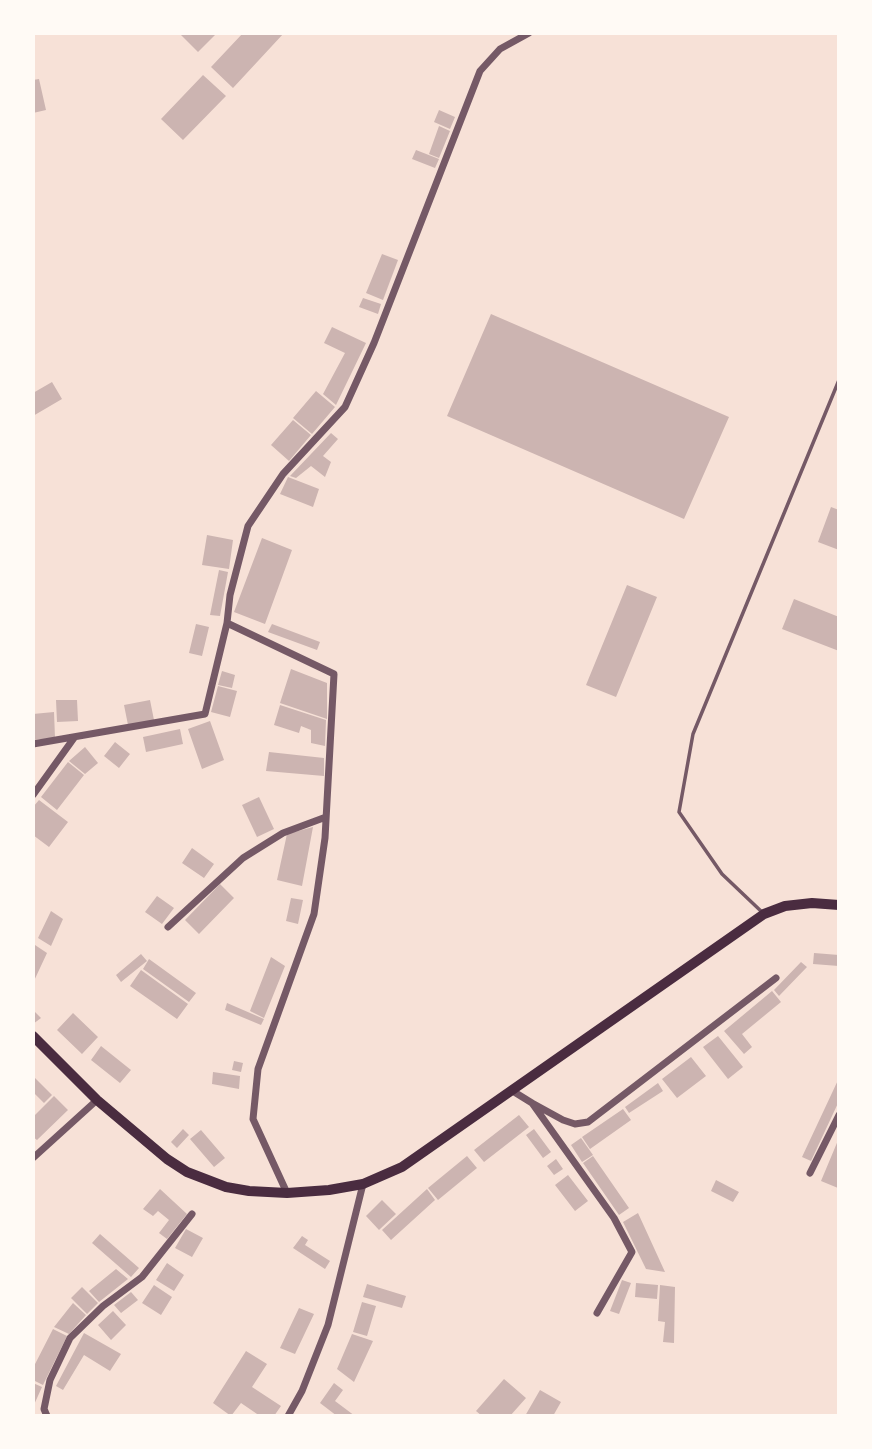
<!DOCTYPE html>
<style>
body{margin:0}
#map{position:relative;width:872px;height:1449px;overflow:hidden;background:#f7e1d7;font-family:Karla,sans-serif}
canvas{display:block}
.frame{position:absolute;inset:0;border:35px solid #fffaf5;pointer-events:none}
</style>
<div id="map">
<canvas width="872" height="1449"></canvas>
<div class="frame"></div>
</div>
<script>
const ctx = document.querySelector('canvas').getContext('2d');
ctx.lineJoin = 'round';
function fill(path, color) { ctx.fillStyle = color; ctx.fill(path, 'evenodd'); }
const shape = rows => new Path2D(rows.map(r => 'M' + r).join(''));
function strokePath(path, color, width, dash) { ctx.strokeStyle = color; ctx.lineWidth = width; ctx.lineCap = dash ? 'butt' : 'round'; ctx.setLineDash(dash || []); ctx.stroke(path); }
fill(shape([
 [179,33,217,33,198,52],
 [243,33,284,33,233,88,211,67],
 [203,75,226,96,183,140,161,119],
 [39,79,46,110,33,113,33,80],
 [439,110,455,117,450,129,434,122],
 [439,126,450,131,439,158,429,154],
 [416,150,439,159,435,168,412,159],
 [382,254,398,260,383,300,366,293],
 [363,298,381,304,378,314,359,307],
 [491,314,729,417,684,519,447,416],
 [332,327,366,343,336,405,323,394,345,353,324,343],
 [52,382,62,399,33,416,33,393],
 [316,391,335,407,312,434,293,418],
 [293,420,311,435,289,461,271,445],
 [331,433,338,439,323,456,331,462,325,477,311,466,296,478,290,476],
 [288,477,319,489,313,507,280,494],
 [831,507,839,510,839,550,818,542],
 [207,535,233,540,229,569,202,565],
 [262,538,292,550,265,624,234,612],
 [219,570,228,572,220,616,210,615],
 [627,585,657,597,616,697,586,685],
 [794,599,839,617,839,651,782,629],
 [196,624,209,627,202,656,189,653],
 [272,624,320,642,317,650,268,632],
 [291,669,327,683,327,719,280,703],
 [222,671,235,675,232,688,218,685],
 [218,686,237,691,230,717,211,712],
 [56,700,77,700,78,721,57,722],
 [150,700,154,720,128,725,124,705],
 [280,705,326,720,325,746,311,743,311,730,301,726,299,733,274,725],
 [54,712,55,738,33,740,33,714],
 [210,721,224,760,202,769,188,729],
 [180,729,183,744,146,752,143,737],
 [115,742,130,754,119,768,104,756],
 [85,747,98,763,85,774,69,761],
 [269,752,324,758,324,776,266,771],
 [68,762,84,775,57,810,41,797],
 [259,797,274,829,257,837,242,805],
 [39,800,68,822,49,847,33,835,33,807],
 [313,827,302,886,277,880,287,834],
 [192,848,214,864,204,878,182,863],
 [220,884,234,898,199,934,185,920],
 [157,896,174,908,162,924,145,912],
 [291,898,303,900,298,924,286,921],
 [51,911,63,919,51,946,38,938],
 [35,945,47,953,33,983,33,949],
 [814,953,839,955,839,966,813,964],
 [141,954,147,961,121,982,116,975],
 [271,957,285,966,264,1018,250,1011],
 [149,959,196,993,189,1002,143,969],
 [801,962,807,967,779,996,774,990],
 [141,970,188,1004,177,1019,130,986],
 [772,991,781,1002,742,1034,752,1047,744,1054,724,1031],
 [227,1003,264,1019,261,1025,225,1010],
 [33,1010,41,1018,33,1024],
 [73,1013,98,1037,82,1054,57,1030],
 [718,1036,743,1067,728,1079,703,1047],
 [101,1046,131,1070,120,1083,91,1060],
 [691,1057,706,1076,677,1098,662,1079],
 [234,1061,243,1063,241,1072,232,1070],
 [213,1072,240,1076,239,1089,212,1084],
 [33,1076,52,1095,44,1103,33,1092],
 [839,1078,839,1101,811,1161,802,1157],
 [658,1083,663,1091,629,1113,625,1107],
 [54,1096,68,1110,37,1140,33,1137,33,1117],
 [623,1109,631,1120,590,1149,582,1137],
 [519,1115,529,1127,484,1162,474,1150],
 [183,1129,189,1135,177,1148,171,1142],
 [534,1129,551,1152,543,1158,526,1135],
 [201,1130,225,1158,214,1167,190,1139],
 [581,1138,593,1155,582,1162,571,1145],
 [839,1138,839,1187,838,1188,821,1181],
 [467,1156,477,1168,438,1200,428,1188],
 [593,1156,629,1208,619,1215,583,1163],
 [556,1159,563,1169,554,1175,547,1166],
 [568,1175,588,1201,575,1211,555,1185],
 [716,1180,739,1192,733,1202,711,1191],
 [160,1189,187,1214,167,1239,159,1233,169,1220,158,1211,153,1216,143,1209],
 [427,1189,435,1200,391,1240,382,1230],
 [382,1200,396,1214,379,1230,366,1216],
 [638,1213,665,1272,646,1269,623,1222],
 [186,1229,203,1238,192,1257,175,1248],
 [100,1234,139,1268,131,1277,92,1243],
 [302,1236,308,1240,305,1245,330,1261,325,1269,293,1248],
 [167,1263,184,1275,174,1291,156,1280],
 [116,1269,128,1279,99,1302,89,1291],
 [622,1280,631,1283,619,1314,610,1311],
 [636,1283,658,1285,657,1299,635,1297],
 [367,1284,406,1296,402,1308,363,1297],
 [154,1285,172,1297,161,1315,142,1303],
 [660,1285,675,1287,674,1343,663,1342,665,1322,658,1321],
 [82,1287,98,1303,87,1314,71,1298],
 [131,1292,138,1300,121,1313,114,1305],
 [362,1302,376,1306,367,1336,353,1332],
 [73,1303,86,1315,69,1334,54,1327],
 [299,1308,314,1314,295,1354,280,1348],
 [113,1311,126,1325,111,1340,98,1325],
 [53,1329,67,1336,43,1385,33,1380,33,1368],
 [84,1333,121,1354,110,1371,84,1355,63,1390,56,1386],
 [352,1334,373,1341,354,1382,337,1369],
 [246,1351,267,1364,252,1387,281,1406,274,1416,260,1416,241,1403,231,1416,213,1403],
 [504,1379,526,1398,510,1416,482,1416,476,1411],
 [33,1383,42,1387,33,1407],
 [334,1383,343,1390,335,1401,355,1416,337,1416,320,1403],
 [540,1390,561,1402,553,1416,525,1416]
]), '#ccb4b1');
strokePath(shape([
 [763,913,722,874,679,812,693,734,839,380]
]), '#755966', 3.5);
strokePath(shape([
 [227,623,334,674,325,838,314,914,258,1069,253,1119,287,1193],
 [33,744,205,714,227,623,230,595,248,526,283,474,345,407,374,343,480,71,500,49,529,33],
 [33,795,74,738],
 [168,927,243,858,283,833,326,817],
 [511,1090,532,1103,614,1218,632,1252,597,1313],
 [532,1103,563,1120,575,1124,588,1122,776,978],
 [33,1158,97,1100],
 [810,1173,839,1115],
 [47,1416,44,1409,50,1380,70,1338,103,1306,142,1277,192,1214],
 [288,1416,302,1391,328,1325,363,1184]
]), '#755966', 7);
strokePath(shape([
 [33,1036,97,1100,167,1159,187,1172,226,1187,249,1191,287,1193,329,1190,363,1184,402,1167,764,914,785,906,812,903,839,905]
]), '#4a2c40', 10);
</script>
